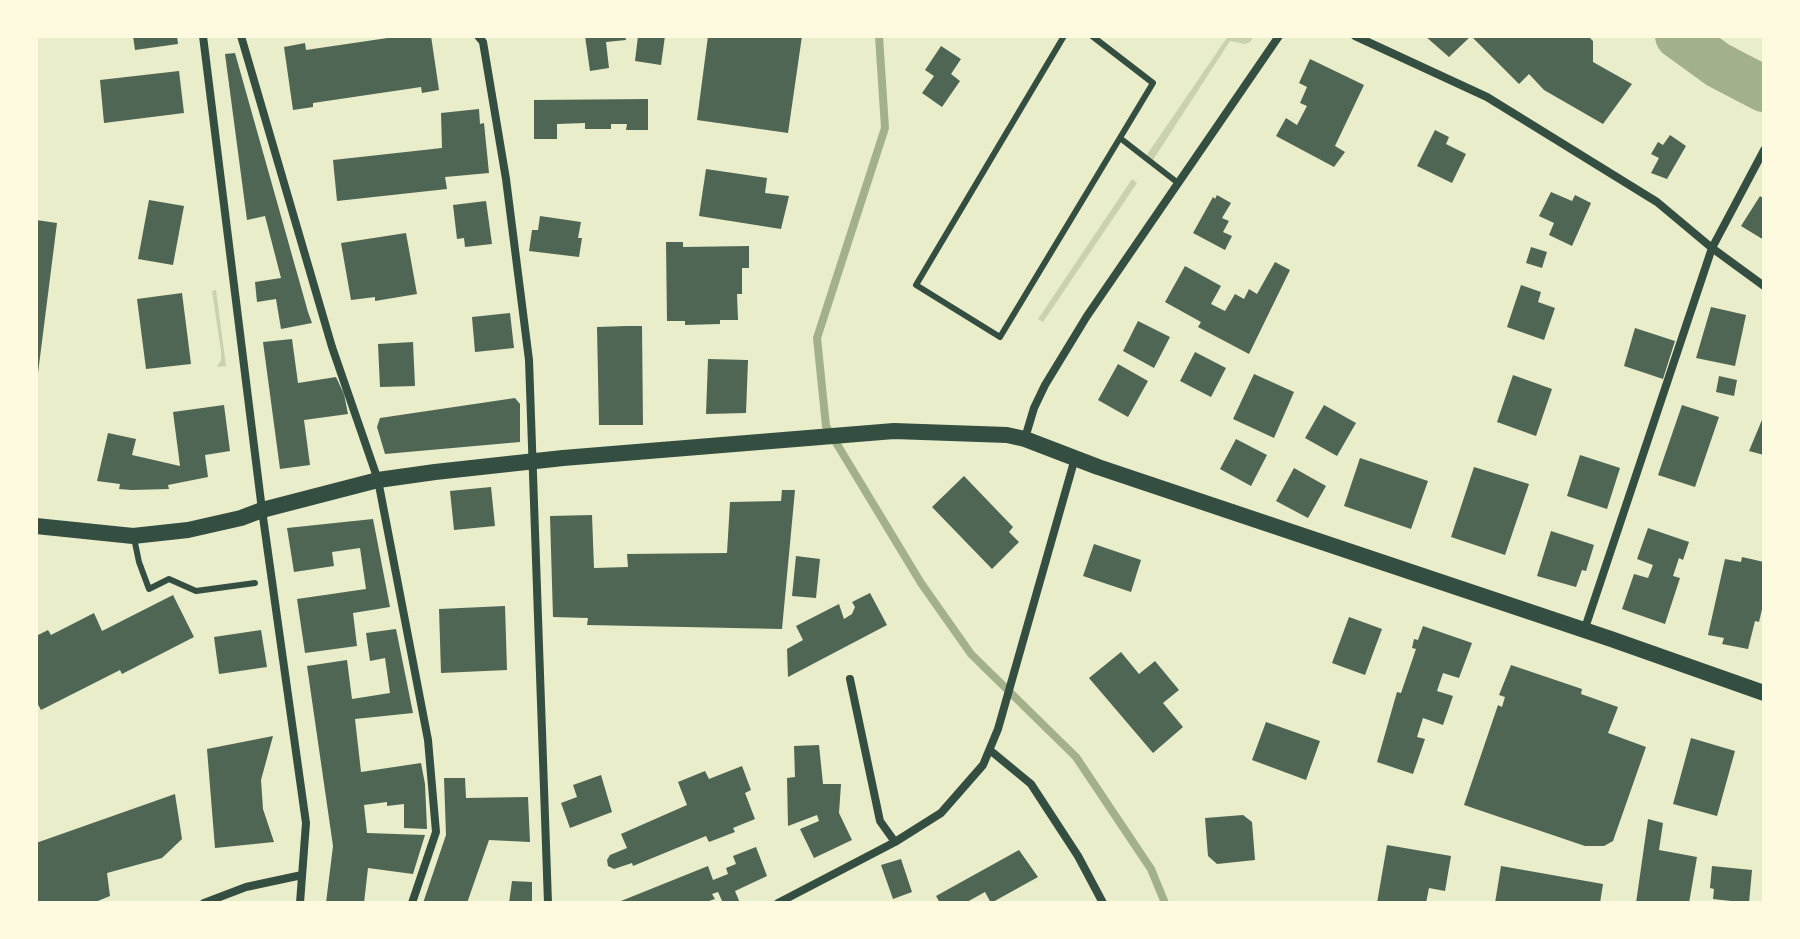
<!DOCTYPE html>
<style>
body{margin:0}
#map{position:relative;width:1800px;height:939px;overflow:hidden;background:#e9edc9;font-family:"Crimson Pro",serif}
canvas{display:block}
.frame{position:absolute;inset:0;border:38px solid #fefae0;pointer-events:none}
</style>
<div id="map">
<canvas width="1800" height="939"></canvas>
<div class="frame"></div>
</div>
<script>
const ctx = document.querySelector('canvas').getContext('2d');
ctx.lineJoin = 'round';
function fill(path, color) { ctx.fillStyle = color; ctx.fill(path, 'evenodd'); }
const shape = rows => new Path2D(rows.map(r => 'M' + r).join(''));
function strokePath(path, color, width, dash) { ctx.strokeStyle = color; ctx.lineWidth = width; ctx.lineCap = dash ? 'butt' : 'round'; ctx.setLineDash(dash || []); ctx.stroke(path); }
fill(shape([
 [1228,36,1254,36,1250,42,1245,44,1230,41,1153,160,1146,156],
 [1132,179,1137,183,1043,322,1038,319],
 [216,290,226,366,217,367,221,360,221,351,212,291]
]), '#cad2ad');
strokePath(shape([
 [879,36,885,128,817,338,826,426,921,583,971,654,1076,757,1151,869,1165,903]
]), '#a3b18a', 8);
strokePath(shape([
 [1678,36,1718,65,1764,89]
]), '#a3b18a', 46);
fill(shape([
 [133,36,177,36,178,44,135,50],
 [401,36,431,36,439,90,422,93,421,87,313,103,313,107,293,110,284,47,305,43,306,50],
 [585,36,625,36,626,40,606,42,609,68,590,71],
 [638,36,665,36,661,65,635,61],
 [708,36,802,36,788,133,697,120],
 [1425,36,1471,36,1449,57],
 [1471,36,1588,36,1593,41,1593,62,1632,84,1603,124,1544,90,1529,74,1519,84],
 [941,46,961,59,951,74,960,81,942,107,922,93,934,76,925,70],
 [235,53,308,312,312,323,281,329,276,299,257,302,255,282,281,278,265,216,247,220,225,54],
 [1310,59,1364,85,1335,146,1345,152,1334,167,1276,136,1286,118,1297,125,1307,106,1300,103,1307,87,1299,83],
 [179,71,184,113,104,123,100,80],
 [648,99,648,130,626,130,627,124,611,124,611,129,585,129,585,123,557,124,557,139,534,139,534,100],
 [479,109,480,124,484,123,489,173,445,177,447,189,337,201,333,160,442,148,441,113],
 [1435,130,1449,137,1446,144,1466,154,1452,183,1417,166],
 [1670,135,1686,146,1667,179,1651,173,1659,158,1651,154,1658,142,1663,145],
 [706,169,767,178,765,193,789,196,781,229,699,216],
 [1551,192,1572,201,1575,195,1591,203,1572,246,1549,235,1554,223,1539,216],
 [1217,195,1231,203,1222,218,1229,221,1223,232,1232,236,1225,250,1193,233,1213,197,1215,199],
 [1760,196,1764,199,1764,240,1741,226],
 [149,200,184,206,173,265,138,259],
 [486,201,492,244,465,247,464,238,457,239,453,205],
 [540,216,581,222,578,238,582,238,579,257,529,251,532,230,538,230],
 [36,220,57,223,38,373,36,373],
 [406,233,417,294,375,301,375,297,351,300,341,243],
 [666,242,683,242,683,247,749,246,749,268,742,268,742,294,737,294,738,320,720,320,720,324,685,325,685,321,667,321],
 [1531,247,1547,252,1542,268,1526,263],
 [1275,262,1290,270,1249,354,1198,327,1201,322,1165,302,1185,266,1221,286,1211,304,1225,311,1235,294,1244,299,1249,289,1257,294],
 [1521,285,1541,292,1538,302,1555,308,1544,340,1507,327],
 [182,293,191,364,146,369,137,299],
 [1711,307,1746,315,1735,366,1696,358],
 [510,313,514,348,475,352,472,317],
 [1138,321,1170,337,1154,368,1123,351],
 [627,326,642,326,643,425,599,425,597,327],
 [1635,328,1675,341,1663,379,1624,366],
 [292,339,298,383,336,377,344,394,348,414,304,420,310,465,280,469,263,342],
 [413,342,415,386,380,387,378,344],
 [1195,352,1226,368,1211,397,1180,381],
 [708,359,748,360,746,413,706,414],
 [1118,364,1148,381,1128,417,1098,400],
 [1254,374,1294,392,1274,438,1233,419],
 [1513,375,1552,389,1536,436,1497,422],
 [1719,376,1737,380,1734,396,1716,392],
 [515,398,520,404,520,442,385,454,377,427,380,418],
 [224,405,230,451,205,455,208,477,168,485,169,489,132,490,119,489,120,484,97,481,108,433,136,439,132,455,180,466,173,412],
 [1324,405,1356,423,1337,456,1305,438],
 [1682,405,1719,417,1695,487,1658,475],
 [1764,415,1764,455,1749,451],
 [1236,439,1267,455,1251,486,1220,469],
 [1580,455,1620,468,1607,509,1567,496],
 [1360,458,1428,481,1411,529,1344,506],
 [1474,467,1529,484,1505,555,1451,537],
 [1294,468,1326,486,1308,518,1276,501],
 [964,476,1013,527,1009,532,1019,542,992,569,932,507],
 [491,487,495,526,454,530,450,491],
 [782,490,795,490,782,629,587,625,588,618,553,617,550,516,592,515,594,568,628,567,627,554,727,553,730,502,781,501],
 [373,519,390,607,353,613,357,646,305,653,297,599,366,589,360,548,332,552,334,566,294,572,287,528],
 [1648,528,1689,542,1683,560,1679,558,1673,576,1680,578,1665,624,1622,609,1634,574,1648,578,1653,565,1637,559],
 [1551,531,1594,545,1586,571,1582,570,1576,587,1537,576],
 [1094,544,1141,560,1131,592,1083,576],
 [796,556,820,559,816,598,792,596],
 [1742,557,1764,562,1762,589,1764,589,1764,601,1759,622,1755,621,1748,649,1722,644,1724,638,1708,635,1725,559,1741,562],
 [870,593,887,625,788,677,787,649,803,640,796,626,839,604,844,619,852,614,855,607,852,602],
 [173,595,194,637,122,674,120,670,41,710,36,701,36,636,48,630,51,635,94,613,102,631],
 [505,606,507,670,441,673,439,609],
 [1349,617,1382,629,1365,675,1332,663],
 [1423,626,1472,643,1459,678,1443,673,1437,691,1453,696,1443,725,1423,718,1417,737,1425,739,1413,774,1377,762,1397,692,1401,693,1416,649,1412,648,1414,639,1418,640],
 [396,629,413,713,355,719,361,772,421,763,425,784,427,829,404,828,404,804,387,806,387,802,364,805,367,833,425,835,413,874,368,868,364,903,326,903,333,846,307,666,347,660,352,699,390,693,385,658,370,661,366,633],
 [261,630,267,667,219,674,214,637],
 [1121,652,1139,674,1155,661,1179,690,1163,703,1183,727,1153,753,1089,678],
 [1511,665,1582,689,1581,694,1618,707,1608,733,1646,747,1613,841,1604,846,1585,846,1464,805,1498,705,1502,707,1505,697,1499,695],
 [1266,722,1320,741,1306,780,1252,760],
 [273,736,261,780,263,809,274,842,215,848,207,749],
 [1691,738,1735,751,1717,816,1673,804],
 [819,745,823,784,841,784,839,813,852,840,814,858,800,829,819,821,817,815,788,826,787,778,795,777,794,746],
 [742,766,751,790,745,793,755,819,733,828,735,832,709,842,706,836,633,866,632,863,614,869,608,866,607,860,610,855,627,848,621,834,687,805,678,782,705,771,709,779],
 [601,775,612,812,570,828,561,803,577,797,573,785],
 [444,778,465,778,466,798,528,797,530,842,489,840,467,903,423,903,446,835],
 [175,794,182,839,162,858,107,873,110,896,93,903,36,903,36,843],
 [1243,815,1252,822,1255,860,1217,864,1208,856,1205,818],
 [1648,819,1663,823,1659,850,1697,857,1689,903,1636,903],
 [1387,845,1451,856,1445,891,1429,888,1426,903,1377,903],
 [756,847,767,876,735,891,740,903,723,903,718,892,712,894,715,899,703,903,616,903,708,866,713,880,728,874,726,868,736,864,733,856],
 [1019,850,1038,877,991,903,985,892,965,903,940,903,936,896],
 [901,859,912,892,893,899,881,865],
 [1501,866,1603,884,1600,903,1495,903],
 [1712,866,1752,870,1749,903,1713,899,1714,889,1710,888],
 [512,881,532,882,532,903,509,903]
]), '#4f6655');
strokePath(shape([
 [1064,36,916,285,1000,337,1153,83,1092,36],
 [1120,138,1178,183],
 [134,538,139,562,149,589,169,579,196,591,255,583]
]), '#344e41', 6);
strokePath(shape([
 [203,36,262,510,306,823,300,903],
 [241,36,332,347,378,480,428,740,436,832,412,903],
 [478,36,483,42,506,179,529,360,548,903],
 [1355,36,1487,97,1657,202,1712,248,1764,286],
 [1025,438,1034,408,1045,385,1087,316,1279,36],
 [1584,631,1712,248,1764,150],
 [850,679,880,821,895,842],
 [991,751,1031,784,1078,856,1103,903],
 [204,903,246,887,302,875],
 [778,903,895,842,941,813,983,765,998,729,1075,458]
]), '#344e41', 8);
strokePath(shape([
 [36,526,133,536,188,530,241,518,262,510,378,480,435,472,563,458,894,431,1007,435,1025,439,1098,467,1611,639,1764,693]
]), '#344e41', 16);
</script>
